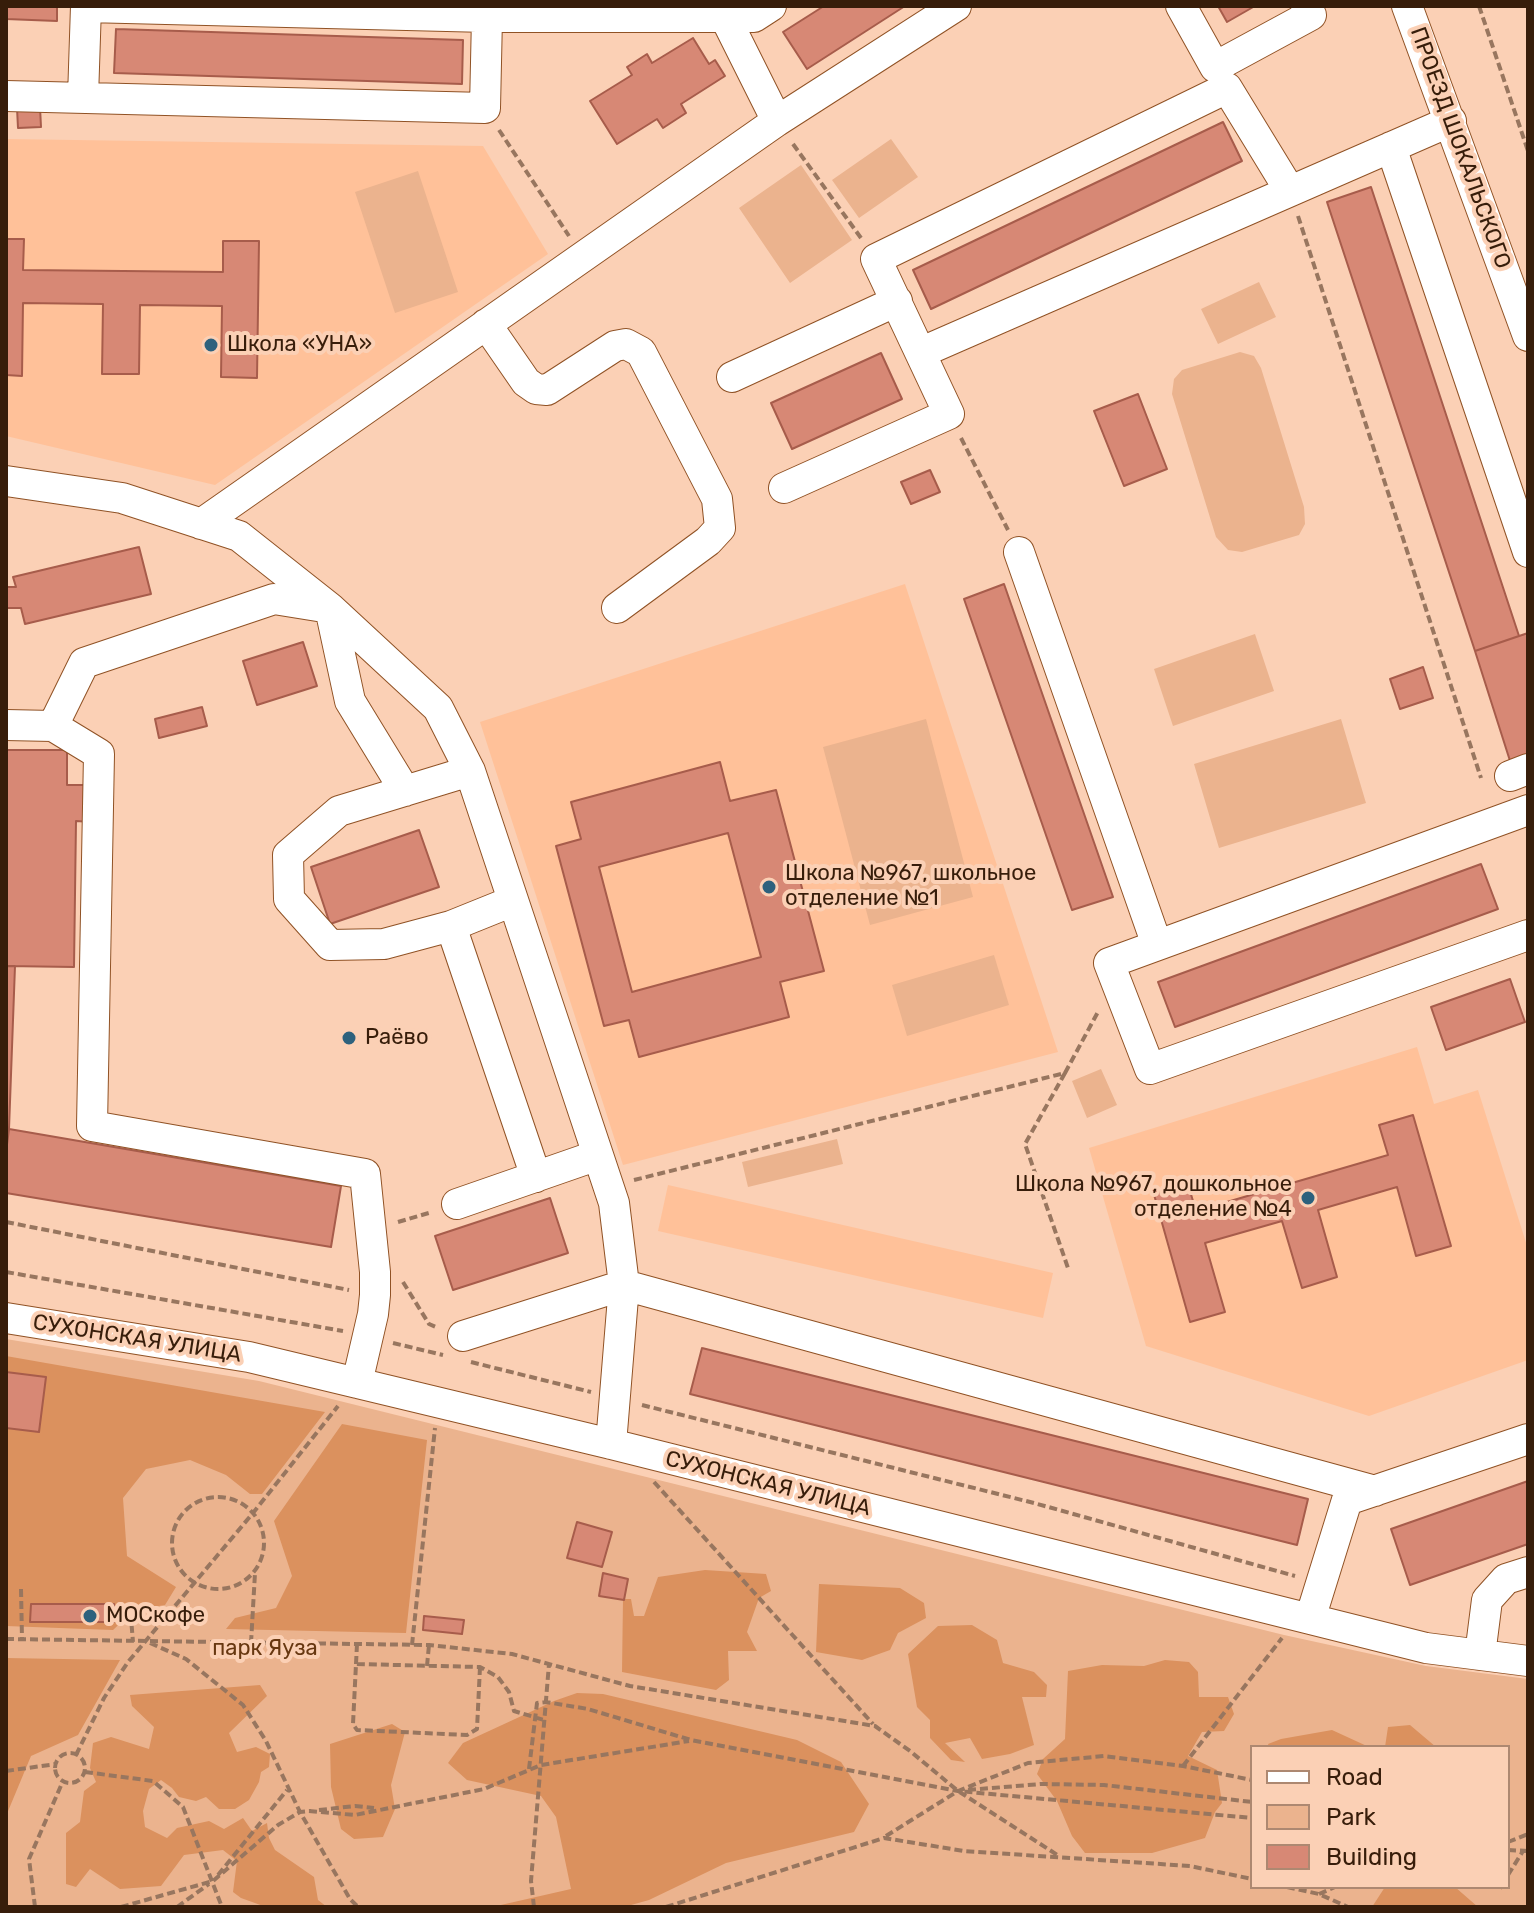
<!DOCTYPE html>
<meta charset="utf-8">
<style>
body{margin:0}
#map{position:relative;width:1534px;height:1913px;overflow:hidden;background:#fbd0b5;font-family:Rubik,sans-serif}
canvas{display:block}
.frame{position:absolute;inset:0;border:8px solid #371d0a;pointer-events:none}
.legend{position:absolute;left:1250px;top:1745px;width:260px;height:144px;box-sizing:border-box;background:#fbd0b5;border:2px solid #ad8871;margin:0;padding:10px 14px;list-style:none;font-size:24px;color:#371d0a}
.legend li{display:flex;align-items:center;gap:16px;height:40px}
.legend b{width:40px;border:2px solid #ad8871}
</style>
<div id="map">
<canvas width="1534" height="1913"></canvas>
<div class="frame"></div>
<ul class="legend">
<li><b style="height:10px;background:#fff"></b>Road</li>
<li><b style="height:22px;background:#ebb38e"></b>Park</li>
<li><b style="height:22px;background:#d78875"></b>Building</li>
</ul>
</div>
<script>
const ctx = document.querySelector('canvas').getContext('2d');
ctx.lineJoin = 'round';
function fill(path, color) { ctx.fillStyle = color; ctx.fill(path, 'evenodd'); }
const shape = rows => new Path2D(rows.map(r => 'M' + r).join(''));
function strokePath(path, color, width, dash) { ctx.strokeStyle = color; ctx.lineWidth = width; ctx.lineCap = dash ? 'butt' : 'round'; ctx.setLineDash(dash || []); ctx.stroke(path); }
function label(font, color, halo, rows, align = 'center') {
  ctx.font = font + ' Rubik,sans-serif'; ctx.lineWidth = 8; ctx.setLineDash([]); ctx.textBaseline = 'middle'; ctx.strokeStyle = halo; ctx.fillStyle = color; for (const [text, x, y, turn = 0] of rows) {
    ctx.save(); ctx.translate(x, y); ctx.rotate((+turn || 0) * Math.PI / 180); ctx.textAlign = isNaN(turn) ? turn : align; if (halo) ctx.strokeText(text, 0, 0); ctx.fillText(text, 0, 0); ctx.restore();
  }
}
fill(shape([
 [6,139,483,146,548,254,215,485,6,436],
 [905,584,1058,1052,623,1165,480,722],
 [1417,1047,1434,1104,1478,1090,1528,1249,1528,1360,1369,1416,1146,1346,1089,1148],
 [668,1185,1053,1273,1043,1318,658,1231]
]), '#ffc199');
fill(shape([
 [891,139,918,177,859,218,832,180],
 [801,165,852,240,790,283,739,208],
 [418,171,458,292,395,313,355,192],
 [1259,282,1276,317,1218,344,1201,309],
 [1240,352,1254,356,1261,368,1304,507,1305,524,1299,535,1242,552,1228,550,1216,537,1172,394,1174,379,1182,370],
 [1255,634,1274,691,1173,726,1154,669],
 [926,719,973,897,870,925,823,747],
 [1341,719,1366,803,1219,848,1194,764],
 [994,955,1009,1005,907,1036,892,985],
 [1101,1069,1117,1105,1087,1118,1072,1081],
 [837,1139,843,1164,748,1187,742,1162],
 [6,1339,259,1381,1284,1635,1426,1666,1528,1679,1528,1907,6,1907],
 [1252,1747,1508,1747,1508,1887,1252,1887]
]), '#ebb38e');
fill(shape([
 [6,1356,325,1412,262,1494,250,1494,226,1475,190,1460,146,1469,123,1498,127,1556,176,1587,165,1605,134,1610,113,1630,6,1626],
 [342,1424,427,1440,406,1633,226,1629,235,1618,276,1608,292,1576,274,1521],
 [705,1570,766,1574,771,1591,759,1598,747,1632,757,1651,728,1651,729,1680,716,1690,622,1672,623,1599,631,1599,634,1616,644,1616,658,1577],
 [819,1584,900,1588,924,1603,926,1618,898,1633,890,1650,862,1660,816,1652],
 [972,1625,997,1640,1003,1663,1034,1672,1047,1685,1046,1697,1022,1697,1034,1745,1010,1754,982,1759,970,1738,945,1743,965,1762,951,1760,930,1738,930,1720,917,1707,908,1654,938,1626],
 [6,1658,120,1660,78,1735,31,1756,6,1816],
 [1165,1660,1189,1662,1198,1672,1199,1697,1228,1697,1234,1714,1224,1731,1202,1732,1188,1756,1217,1770,1222,1803,1215,1812,1205,1838,1152,1853,1085,1853,1072,1836,1057,1801,1037,1774,1043,1759,1065,1739,1068,1671,1102,1665,1144,1666],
 [260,1685,267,1696,229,1733,237,1752,256,1747,270,1754,269,1767,261,1772,259,1782,249,1800,235,1809,219,1809,206,1797,196,1801,179,1797,172,1788,161,1780,149,1789,143,1811,145,1827,167,1838,177,1828,209,1821,224,1829,243,1818,252,1831,267,1823,269,1838,275,1850,314,1877,318,1900,327,1907,266,1907,241,1898,233,1892,237,1861,223,1850,184,1855,161,1886,120,1889,90,1869,76,1887,66,1884,66,1833,80,1822,84,1791,96,1782,90,1768,93,1743,111,1737,149,1749,154,1727,132,1706,130,1695],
 [577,1693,603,1694,797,1740,841,1762,869,1804,854,1832,726,1863,649,1900,624,1907,492,1907,571,1889,556,1817,541,1796,467,1780,448,1763,463,1743,554,1701],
 [392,1724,405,1732,391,1785,395,1809,383,1837,354,1839,341,1829,331,1787,330,1744],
 [1410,1725,1436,1747,1385,1747,1388,1727],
 [1332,1730,1369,1747,1269,1747,1268,1744,1281,1739],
 [1385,1887,1455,1887,1478,1907,1372,1907]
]), '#db915e');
const building = shape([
 [6,6,57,6,57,21,6,19,6,6],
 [824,6,905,6,807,69,783,32,824,6],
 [1218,6,1255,6,1227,22,1218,6],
 [116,29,463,40,462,84,114,73,116,29],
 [693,38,709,64,715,60,725,76,681,104,686,113,663,128,657,119,617,144,590,101,632,75,627,67,647,54,652,63,693,38],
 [40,107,41,127,18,128,17,108,40,107],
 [1223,122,1242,161,931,309,913,270,1223,122],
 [1371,187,1519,636,1475,651,1327,202,1371,187],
 [6,239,24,239,23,270,223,272,223,241,259,241,257,378,221,377,222,306,140,305,139,374,102,374,103,304,23,303,22,376,6,375,6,239],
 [881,353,902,399,792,449,771,403,881,353],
 [1138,394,1167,469,1124,486,1094,411,1138,394],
 [930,470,940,492,911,504,901,482,930,470],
 [139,547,151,594,25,624,21,608,6,608,6,587,16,587,13,577,139,547],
 [1004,584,1113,897,1072,910,964,599,1004,584],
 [1528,633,1528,759,1511,764,1475,651,1528,633],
 [303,642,317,686,257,705,243,661,303,642],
 [1423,667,1433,698,1400,709,1390,679,1423,667],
 [202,707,207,726,159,738,155,719,202,707],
 [6,750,67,750,67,785,92,785,91,822,76,821,74,967,6,966,6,750],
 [720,762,730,801,776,790,824,971,780,982,789,1017,639,1057,629,1020,604,1026,556,846,581,839,571,802,720,762],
 [728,833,761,957,632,992,599,867,728,833],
 [419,830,439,887,330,924,311,867,419,830],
 [1481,864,1498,909,1175,1027,1158,982,1481,864],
 [6,966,15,966,9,1129,6,1129,6,966],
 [1510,979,1525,1022,1446,1050,1431,1007,1510,979],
 [1413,1115,1451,1246,1416,1256,1397,1187,1318,1210,1337,1277,1302,1288,1282,1221,1205,1243,1225,1312,1190,1322,1153,1191,1187,1181,1196,1211,1388,1155,1379,1125,1413,1115],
 [9,1129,341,1186,331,1247,6,1193,6,1152,9,1129],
 [550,1198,568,1253,453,1290,435,1236,550,1198],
 [702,1348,1308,1499,1297,1545,690,1394,702,1348],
 [6,1372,46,1377,39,1432,6,1428,6,1372],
 [1528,1481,1528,1544,1410,1585,1391,1529,1528,1481],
 [577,1522,612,1532,602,1567,567,1558,577,1522],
 [603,1573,628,1579,624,1600,599,1596,603,1573],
 [31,1604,114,1604,114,1622,30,1622,31,1604],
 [424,1616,464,1620,462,1634,423,1630,424,1616]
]);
fill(building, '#d78875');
strokePath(building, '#a75c4b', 2);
const minor = shape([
 [1181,6,1215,67,1311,15,1306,6],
 [1407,6,1528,336],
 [487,17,754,17,771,6],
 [725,17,777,121,956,6],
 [6,96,485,108,487,17,86,7],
 [83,98,86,6],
 [1391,147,1528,552],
 [486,324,526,382,536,389,547,390,615,346,626,344,641,352,717,499,720,528,708,541,617,608],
 [922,352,1451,121],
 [732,377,897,301],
 [6,481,122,498,239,536,330,608,350,701,405,791],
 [784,488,949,414,876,259,1227,88,1290,191],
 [201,524,777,121],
 [1019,552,1157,945],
 [6,725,53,726,84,663,274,599,330,608,438,708,470,771,614,1203,624,1285,1375,1491],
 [53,726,99,754,92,1126,365,1174,375,1272,375,1295,373,1314,357,1383],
 [1510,776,1528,769],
 [1528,810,1109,963,1150,1069,1528,935],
 [513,901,451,926,536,1177],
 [451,926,384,944,330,945,289,899,288,855,339,811,470,771],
 [457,1204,598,1155],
 [6,1318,249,1357,611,1444,1426,1648,1528,1661],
 [463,1336,624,1285,611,1444],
 [1310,1619,1347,1500,1528,1439],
 [1480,1655,1487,1600,1506,1579,1528,1572]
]);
strokePath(minor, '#905225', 32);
strokePath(shape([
 [1479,6,1528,151],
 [499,130,569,236],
 [793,144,861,238],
 [1298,216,1481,778],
 [961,438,1008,530],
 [1065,1073,1025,1144,1068,1268],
 [634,1180,1065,1073,1099,1010],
 [6,1222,349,1290],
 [398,1222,432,1212],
 [6,1272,343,1331],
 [403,1282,429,1324,438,1328],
 [393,1343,443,1355],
 [471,1362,591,1392],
 [642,1405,1034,1503,1295,1576],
 [654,1482,873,1724],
 '172 1543a46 46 0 1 1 92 0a46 46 0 1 1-92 0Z',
 [21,1589,22,1639],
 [114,1616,131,1618,133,1642],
 [6,1639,429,1645,512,1654,630,1686,875,1726,910,1751,958,1791,1059,1856],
 [150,1643,186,1659,243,1705,266,1741,300,1812,350,1899,358,1907],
 [251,1643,255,1573],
 [412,1645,435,1428],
 [356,1664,357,1644],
 [427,1666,429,1645],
 [480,1667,477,1729,467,1735,357,1730,353,1724,356,1664,480,1667,498,1677,509,1692,514,1711,544,1720],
 '55 1768a15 15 0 1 1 30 0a15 15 0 1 1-30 0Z',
 [76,1755,104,1698,128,1662,253,1513,338,1406],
 [1183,1766,1282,1638],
 [529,1769,537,1703,546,1702,588,1709,691,1740,958,1791,1252,1818],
 [6,1771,56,1764],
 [85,1772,153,1781,183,1807,222,1907],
 [968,1790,1041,1784,1104,1785,1252,1802],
 [319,1810,355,1806,374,1808],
 [309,1811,355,1815,484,1789,541,1765,689,1741],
 [886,1836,958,1791,1028,1763,1104,1756,1183,1766,1252,1780],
 [1508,1842,1528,1834],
 [1508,1850,1528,1851],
 [218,1875,287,1790],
 [1508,1875,1523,1851],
 [1287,1887,1319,1894,1348,1907],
 [1500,1888,1501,1887],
 [1319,1894,1335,1887],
 [35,1907,29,1859,63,1781],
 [121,1907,213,1881,278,1825,300,1812,311,1811],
 [177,1907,209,1884],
 [534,1907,531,1881,549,1664],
 [666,1907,884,1838,964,1851,1190,1866,1252,1879]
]), '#98765f', 4, [8, 4]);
strokePath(minor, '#fff', 30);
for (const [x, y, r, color] of [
 [211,345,8,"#2d617d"],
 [769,887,8,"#2d617d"],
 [349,1038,8,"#2d617d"],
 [1308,1198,8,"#2d617d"],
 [90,1616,8,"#2d617d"]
]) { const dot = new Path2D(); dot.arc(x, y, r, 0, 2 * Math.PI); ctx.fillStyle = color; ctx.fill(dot); strokePath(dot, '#fbd0b5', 3); }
label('22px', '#371d0a', '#fbd0b5', [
 ["ПРОЕЗД ШОКАЛЬСКОГО",1460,148,70],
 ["СУХОНСКАЯ УЛИЦА",137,1339,9],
 ["СУХОНСКАЯ УЛИЦА",768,1484,14]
]);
label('22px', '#371d0a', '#fbd0b5', [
 ["Школа «УНА»",227,345],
 ["Школа №967, школьное",785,874],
 ["отделение №1",785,899],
 ["Раёво",365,1038],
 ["Школа №967, дошкольное",1292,1185,"right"],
 ["отделение №4",1292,1210,"right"],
 ["МОСкофе",106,1616]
], 'left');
label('22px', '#673710', '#fbd0b5', [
 ["парк Яуза",265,1649]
]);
</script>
